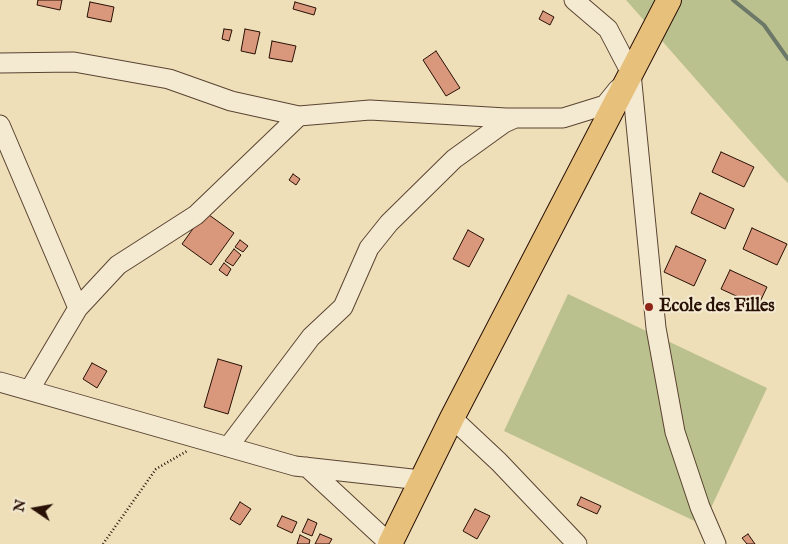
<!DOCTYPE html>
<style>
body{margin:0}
#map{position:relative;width:788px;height:544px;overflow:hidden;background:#eedfb9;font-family:"IM FELL English",serif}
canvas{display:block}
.north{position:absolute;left:10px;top:484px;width:50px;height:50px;-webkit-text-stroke:4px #f4ead2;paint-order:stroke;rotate:282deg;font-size:14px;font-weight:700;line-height:20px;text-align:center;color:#281004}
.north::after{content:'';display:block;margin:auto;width:18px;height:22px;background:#281004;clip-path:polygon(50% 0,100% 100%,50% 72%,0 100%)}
</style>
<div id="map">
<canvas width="788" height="544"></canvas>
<div class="north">N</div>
</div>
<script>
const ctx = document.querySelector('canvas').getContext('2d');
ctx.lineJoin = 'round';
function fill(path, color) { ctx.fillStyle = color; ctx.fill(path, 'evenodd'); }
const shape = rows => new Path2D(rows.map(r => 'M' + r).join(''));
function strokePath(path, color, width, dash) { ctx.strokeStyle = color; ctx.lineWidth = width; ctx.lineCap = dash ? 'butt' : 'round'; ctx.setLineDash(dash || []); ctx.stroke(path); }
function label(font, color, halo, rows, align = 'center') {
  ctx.font = font + ' "IM FELL English",serif'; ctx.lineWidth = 4; ctx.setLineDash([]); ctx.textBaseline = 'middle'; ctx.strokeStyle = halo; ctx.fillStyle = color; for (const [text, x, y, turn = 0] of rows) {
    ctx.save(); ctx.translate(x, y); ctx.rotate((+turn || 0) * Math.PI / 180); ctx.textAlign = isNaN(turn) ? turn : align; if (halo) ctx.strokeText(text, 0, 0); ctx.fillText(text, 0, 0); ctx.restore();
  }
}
fill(shape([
 [626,0,788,0,788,183,781,176],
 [568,294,767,388,703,525,504,431]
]), '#bbc18e');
strokePath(shape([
 [733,0,764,25,788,59]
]), '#6c7868', 4);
const building = shape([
 [38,0,62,0,60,10,37,5,38,0],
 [90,2,114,7,111,22,87,17,90,2],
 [295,2,316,8,314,15,293,9,295,2],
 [543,11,554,17,550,25,539,19,543,11],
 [224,29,232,30,229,41,222,39,224,29],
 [245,29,260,32,255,54,241,51,245,29],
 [272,41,296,46,292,62,269,58,272,41],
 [436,51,460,88,446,96,423,60,436,51],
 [721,152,754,167,744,187,712,172,721,152],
 [293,174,300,179,296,185,289,180,293,174],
 [700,193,734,209,725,229,691,213,700,193],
 [205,212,234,233,211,265,182,244,205,212],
 [752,228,787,244,777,265,743,249,752,228],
 [468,230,484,239,469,267,453,259,468,230],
 [240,240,248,246,243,252,235,247,240,240],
 [676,246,706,260,694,286,664,272,676,246],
 [234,249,241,255,233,266,225,261,234,249],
 [224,263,231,269,227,276,219,270,224,263],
 [730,270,767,287,758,306,721,289,730,270],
 [218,359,242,366,228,414,204,407,218,359],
 [92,363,107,371,97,388,83,379,92,363],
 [581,497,601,506,597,514,577,505,581,497],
 [240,502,251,509,240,525,230,519,240,502],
 [475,509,490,516,477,539,463,531,475,509],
 [282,516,297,522,292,533,277,526,282,516],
 [308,519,317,523,312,536,302,532,308,519],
 [320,534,332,539,329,544,315,544,320,534],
 [748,534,755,544,747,544,742,538,748,534],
 [300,535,310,540,309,544,297,544,300,535]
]);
fill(building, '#d9977b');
strokePath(building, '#281004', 1);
const minor = shape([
 [574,0,608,29,631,73,656,328,675,432,700,507,716,544],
 [0,63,74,62,169,79,231,101,299,116,370,110,506,118,563,118,605,105,618,89],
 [0,125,78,308],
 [0,382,295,466,421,480],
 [30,389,78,308,118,265,196,215,299,116],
 [452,418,499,462,577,544],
 [228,447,311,337,343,307,369,248,389,223,454,159,504,123,515,118],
 [307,467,390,544]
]);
const major = shape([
 [390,544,452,418,669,0]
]);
strokePath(minor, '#5a4431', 21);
strokePath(major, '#281004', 26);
strokePath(shape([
 [103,544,156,469,187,451]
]), '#281004', 2.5, [1, 2.5]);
strokePath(minor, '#f4ead2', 19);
strokePath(major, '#e7c07c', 24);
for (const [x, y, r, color] of [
 [649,307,5,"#8f2418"]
]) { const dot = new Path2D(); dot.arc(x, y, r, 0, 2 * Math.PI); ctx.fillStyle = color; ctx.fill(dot); strokePath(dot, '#f4ead2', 2); }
label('bold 18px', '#281004', '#f4ead2', [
 ["Ecole des Filles",659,307]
], 'left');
</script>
